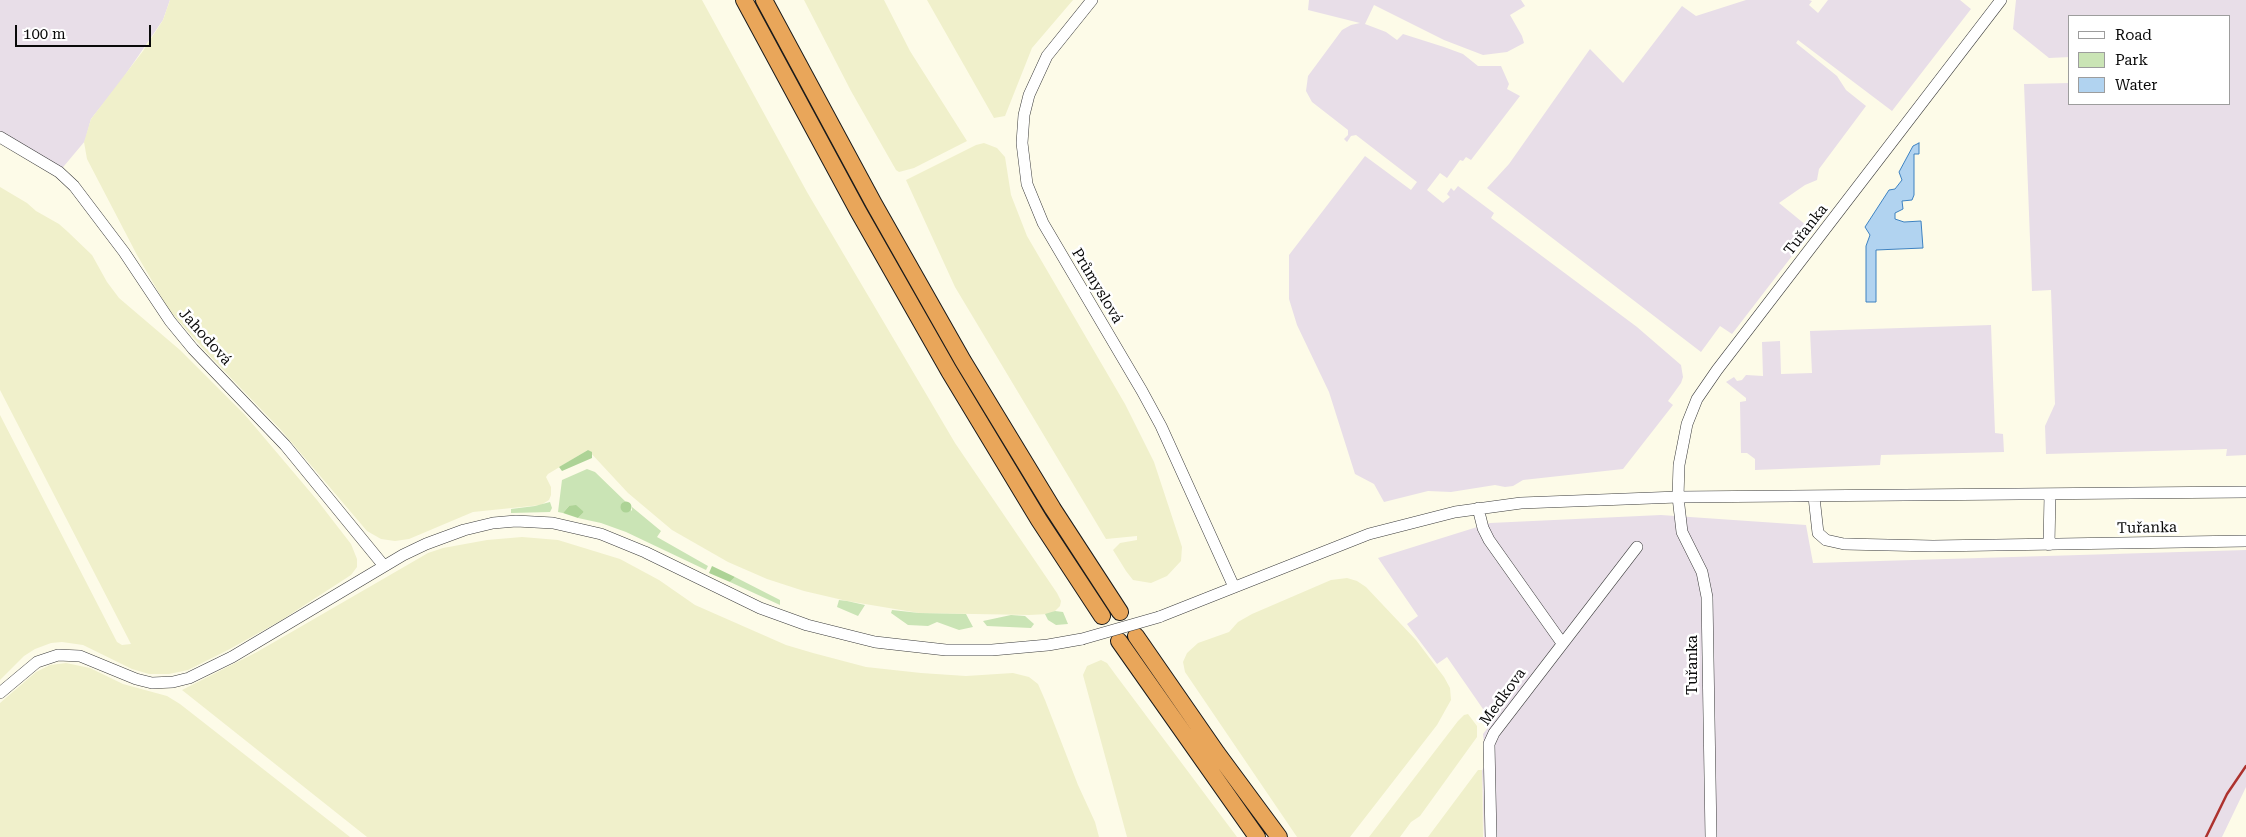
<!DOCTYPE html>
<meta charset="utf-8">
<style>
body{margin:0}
#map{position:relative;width:2246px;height:837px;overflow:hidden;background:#fdfbe8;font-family:"Roboto Serif",serif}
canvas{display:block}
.legend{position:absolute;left:2068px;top:15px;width:162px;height:90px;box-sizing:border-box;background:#fff;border:1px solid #9d9d9d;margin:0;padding:6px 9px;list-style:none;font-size:15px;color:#090909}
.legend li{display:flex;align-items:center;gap:10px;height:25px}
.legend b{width:25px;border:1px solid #9d9d9d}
.scale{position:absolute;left:15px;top:25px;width:136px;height:22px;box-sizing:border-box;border:2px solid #090909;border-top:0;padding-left:6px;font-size:15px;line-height:18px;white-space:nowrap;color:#090909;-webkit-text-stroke:4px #fff;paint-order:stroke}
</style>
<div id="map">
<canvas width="2246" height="837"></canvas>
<ul class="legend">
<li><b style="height:6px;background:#fff"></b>Road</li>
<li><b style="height:14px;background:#cae4b5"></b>Park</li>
<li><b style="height:14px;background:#b1d3f0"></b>Water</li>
</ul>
<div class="scale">100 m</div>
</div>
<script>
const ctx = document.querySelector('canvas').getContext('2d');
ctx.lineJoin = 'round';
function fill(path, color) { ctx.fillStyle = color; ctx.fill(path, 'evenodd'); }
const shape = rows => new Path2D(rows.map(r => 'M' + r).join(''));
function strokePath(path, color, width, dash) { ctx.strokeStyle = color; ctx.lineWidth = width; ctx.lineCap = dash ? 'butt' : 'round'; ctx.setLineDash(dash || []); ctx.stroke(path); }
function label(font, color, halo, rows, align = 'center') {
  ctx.font = font + ' "Roboto Serif",serif'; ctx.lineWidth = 5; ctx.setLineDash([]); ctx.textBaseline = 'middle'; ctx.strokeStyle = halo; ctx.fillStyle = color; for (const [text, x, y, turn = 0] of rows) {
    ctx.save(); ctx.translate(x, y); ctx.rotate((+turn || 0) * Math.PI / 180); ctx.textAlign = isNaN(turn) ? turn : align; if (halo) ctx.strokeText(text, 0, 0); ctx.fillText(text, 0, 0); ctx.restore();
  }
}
fill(shape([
 [0,0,170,0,163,20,119,84,91,119,85,141,59,172,0,137],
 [1309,0,1521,0,1525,6,1510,15,1522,36,1524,43,1507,52,1483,55,1444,40,1374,5,1365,24,1386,32,1397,40,1403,34,1444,47,1463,54,1478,66,1501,66,1509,84,1507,89,1520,96,1471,160,1466,157,1463,161,1460,160,1447,178,1440,173,1427,190,1443,203,1450,197,1447,194,1451,188,1454,191,1458,186,1494,213,1491,218,1637,327,1681,365,1683,377,1681,383,1668,401,1673,405,1623,469,1523,480,1513,486,1505,487,1495,485,1451,492,1428,491,1384,502,1374,484,1355,474,1329,392,1297,325,1289,299,1289,255,1365,156,1411,190,1417,182,1356,135,1351,136,1347,142,1344,139,1348,135,1348,130,1312,102,1306,91,1308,76,1342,30,1351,25,1360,23,1308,10],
 [1746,0,1809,0,1812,1,1809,5,1818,13,1828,0,1960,0,1971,9,1892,111,1798,40,1796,43,1837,76,1846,90,1866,106,1819,169,1817,180,1805,185,1779,203,1812,230,1732,334,1720,326,1701,352,1487,188,1509,164,1590,49,1623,83,1682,6,1696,16],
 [2016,0,2246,0,2246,455,2226,456,2227,449,2046,454,2045,426,2055,404,2051,290,2032,291,2024,84,2070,83,2070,104,2230,104,2230,16,2070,16,2070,57,2049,58,2013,29],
 [1991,325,1995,433,2003,434,2004,452,1881,455,1880,465,1755,470,1755,459,1747,453,1741,453,1740,402,1746,401,1746,398,1726,382,1734,377,1737,381,1742,380,1746,375,1763,376,1762,342,1780,341,1781,374,1812,373,1810,331],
 [1661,515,1806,525,1813,563,2246,550,2246,787,2222,837,1484,837,1482,771,1486,762,1483,734,1492,722,1447,657,1437,664,1407,624,1418,616,1378,558,1490,523]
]), '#e8dee8');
fill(shape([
 [170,0,702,0,807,192,955,443,1057,593,1061,601,1060,606,1055,611,1048,614,1029,615,919,613,847,601,804,591,767,579,728,562,672,530,628,493,588,450,548,474,546,477,551,487,551,495,549,500,541,505,473,512,409,539,395,541,381,539,367,531,281,430,205,351,169,310,137,255,87,159,84,142,91,119,143,51,163,20],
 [804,0,884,0,910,51,967,141,914,168,899,172,896,170,851,91],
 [927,0,1073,0,1032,48,1005,116,994,118],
 [984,143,997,148,1005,157,1011,195,1027,236,1125,404,1154,462,1182,547,1181,561,1167,576,1151,583,1133,580,1126,571,1113,550,1120,543,1137,540,1137,536,1106,539,955,287,906,180,976,145],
 [0,187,27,203,36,211,59,224,68,232,92,255,107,282,119,298,180,350,245,415,317,500,351,544,357,559,357,567,351,575,280,621,228,650,188,670,169,674,149,674,132,669,83,645,62,642,51,643,35,649,24,656,0,680,0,415,117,642,122,645,131,644,0,390],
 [522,537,558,540,620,559,659,580,695,605,786,645,813,653,866,667,921,673,966,676,1013,673,1029,677,1038,684,1045,700,1078,785,1095,822,1099,837,367,837,182,690,257,652,428,553,443,548,487,540],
 [1347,578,1357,581,1366,587,1416,640,1444,677,1450,688,1451,700,1437,725,1350,837,1297,837,1185,672,1183,662,1187,653,1198,643,1229,632,1238,622,1252,614,1331,580],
 [1101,660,1107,663,1115,674,1237,837,1127,837,1083,675,1087,666],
 [66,663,90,668,123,684,167,696,180,704,350,837,0,837,0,703,36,672,50,665],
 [1468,714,1477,726,1477,737,1420,816,1411,822,1400,837,1369,837,1458,721,1464,715],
 [1478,770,1482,770,1483,837,1428,837]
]), '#f0f0cb');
fill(shape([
 [587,469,595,472,627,503,623,502,632,511,632,507,661,531,657,537,708,566,706,570,626,532,601,523,578,518,584,512,569,506,563,513,558,512,562,480],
 [550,502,552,508,550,512,511,513,511,509,535,506],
 [735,577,780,600,780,605,730,582],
 [839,600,847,601,865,605,858,616,837,607],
 [892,610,919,613,966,614,973,627,959,630,937,622,928,626,908,625,891,613],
 [1055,611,1063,612,1068,624,1056,625,1048,620,1045,614],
 [1011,615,1025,616,1034,624,1031,628,987,626,983,621]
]), '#cae4b5');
fill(shape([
 [588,450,592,452,592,458,562,471,559,467],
 '620.5 507a5.5 5.5 0 1 1 11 0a5.5 5.5 0 1 1-11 0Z',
 [576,505,584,512,578,518,563,513,569,506],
 [712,566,735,577,730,582,709,573]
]), '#add396');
const water = shape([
 [1919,143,1919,154,1914,154,1914,195,1912,200,1902,201,1903,209,1895,213,1895,219,1904,222,1921,221,1923,248,1876,250,1876,302,1866,302,1866,246,1870,235,1865,227,1889,190,1895,189,1902,180,1899,172,1913,146,1919,143]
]);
fill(water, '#b1d3f0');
strokePath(water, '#3e82c1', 1);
const minor = shape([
 [1092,0,1047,56,1029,95,1024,115,1022,143,1027,184,1043,223,1142,391,1161,426,1234,587],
 [0,137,59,172,74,186,124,252,170,321,193,349,285,445,384,566],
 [1814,497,1818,533,1826,540,1844,544,1933,546,2246,541],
 [1478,508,1483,528,1489,540,1562,643],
 [2049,545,2050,494],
 [1159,617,1369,534,1455,512,1521,503,1678,497,2246,492],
 [0,693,37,662,58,655,80,656,136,679,152,683,173,682,189,678,232,657,403,555,426,544,464,530,493,523,516,521,553,523,601,534,645,552,760,608,807,625,875,642,946,650,992,650,1048,645,1082,639],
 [1491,837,1489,744,1494,733,1637,547],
 [1711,837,1707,597,1702,572,1682,532,1678,497,1679,465,1687,424,1697,399,1717,370,2001,0]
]);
const highway = shape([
 [744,0,858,211,949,371,1039,520,1102,616],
 [764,0,874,204,963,361,1053,509,1120,612],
 [1136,636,1217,753,1279,837],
 [1119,641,1257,837]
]);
strokePath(minor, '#3c3c3c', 12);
strokePath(highway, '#1a1a1a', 18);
strokePath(minor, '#fff', 11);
strokePath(highway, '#e9a65a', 16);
strokePath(shape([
 [2206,837,2227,794,2246,766]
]), '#ad322e', 2.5);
const minorBridge = shape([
 [1082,639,1159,617]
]);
strokePath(minorBridge, '#3c3c3c', 12, []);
strokePath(minorBridge, '#fff', 11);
label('15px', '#090909', '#fff', [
 ["Tuřanka",1806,230,-52],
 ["Průmyslová",1097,286,59],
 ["Jahodová",205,337,48],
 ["Tuřanka",2147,528,-1],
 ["Tuřanka",1693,665,-90],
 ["Medkova",1503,697,-54]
]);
</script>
